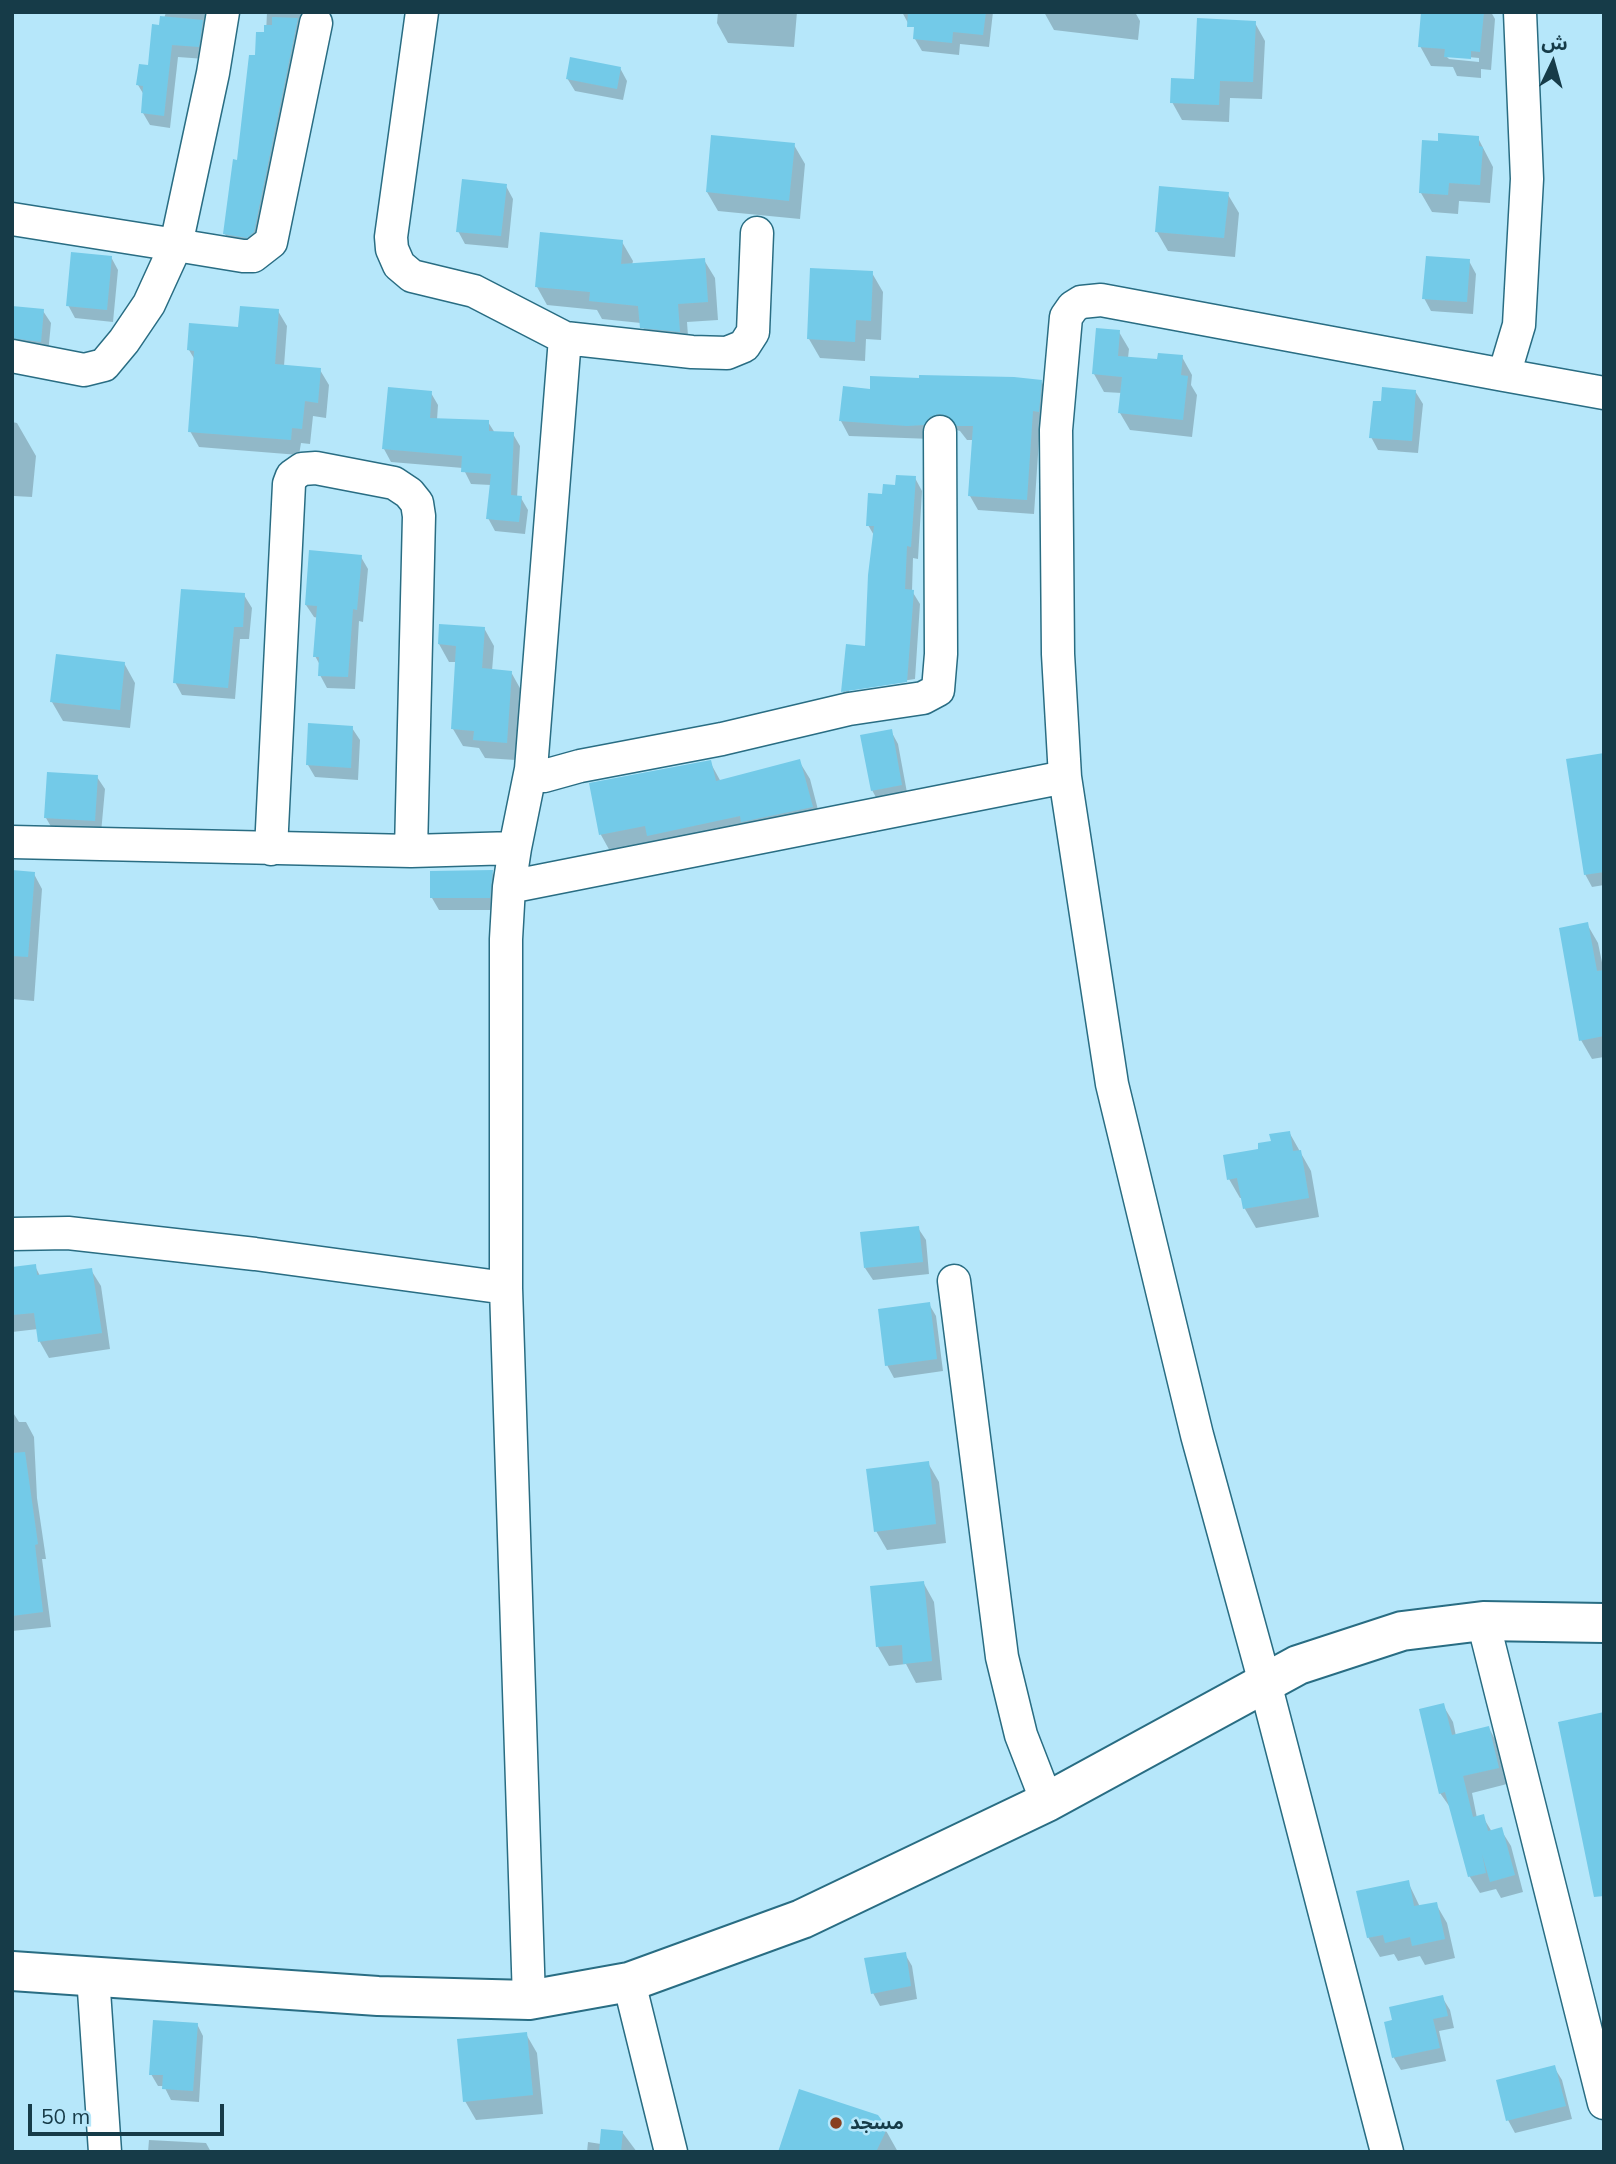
<!DOCTYPE html>
<meta charset="utf-8">
<style>
body{margin:0}
#map{position:relative;width:1616px;height:2164px;overflow:hidden;background:#b6e7fa;font-family:Mulish,"Noto Sans Arabic",sans-serif}
canvas{display:block}
.frame{position:absolute;inset:0;border:14px solid #163b48;pointer-events:none}
.north{position:absolute;left:1518px;top:28px;width:70px;height:70px;-webkit-text-stroke:5px #b6e7fa;paint-order:stroke;rotate:5deg;font-size:19px;font-weight:700;line-height:28px;text-align:center;color:#163b48}
.north::after{content:'';display:block;margin:auto;width:24px;height:32px;background:#163b48;clip-path:polygon(50% 0,100% 100%,50% 72%,0 100%)}
.scale{position:absolute;left:28px;top:2104px;width:196px;height:32px;box-sizing:border-box;border:4px solid #163b48;border-top:0;padding-left:9px;font-size:21px;line-height:24px;white-space:nowrap;color:#163b48;-webkit-text-stroke:5px #b6e7fa;paint-order:stroke}
</style>
<div id="map">
<canvas width="1616" height="2164"></canvas>
<div class="frame"></div>
<div class="north">ش</div>
<div class="scale">50 m</div>
</div>
<script>
const ctx = document.querySelector('canvas').getContext('2d');
ctx.lineJoin = 'round';
function fill(path, color) { ctx.fillStyle = color; ctx.fill(path, 'evenodd'); }
const shape = rows => new Path2D(rows.map(r => 'M' + r).join(''));
function strokePath(path, color, width, dash) { ctx.strokeStyle = color; ctx.lineWidth = width; ctx.lineCap = dash ? 'butt' : 'round'; ctx.setLineDash(dash || []); ctx.stroke(path); }
function label(font, color, halo, rows, align = 'center') {
  ctx.font = font + ' Mulish,"Noto Sans Arabic",sans-serif'; ctx.lineWidth = 5; ctx.setLineDash([]); ctx.textBaseline = 'middle'; ctx.strokeStyle = halo; ctx.fillStyle = color; for (const [text, x, y, turn = 0] of rows) {
    ctx.save(); ctx.translate(x, y); ctx.rotate((+turn || 0) * Math.PI / 180); ctx.textAlign = isNaN(turn) ? turn : align; if (halo) ctx.strokeText(text, 0, 0); ctx.fillText(text, 0, 0); ctx.restore();
  }
}
fill(shape([
 [166,12,213,12,205,59,178,57,170,128,150,125,143,113,144,95,138,85,150,66],
 [267,12,306,12,261,245,232,246,225,234,256,57,266,34],
 [718,12,797,12,794,47,728,43,717,23],
 [902,12,993,12,989,47,960,44,959,55,922,51,915,39,917,23,908,23],
 [1044,12,1135,12,1140,21,1138,40,1054,30],
 [1422,12,1491,12,1495,19,1491,70,1481,69,1481,78,1457,76,1453,67,1431,66,1420,46],
 [1445,55,1479,58,1479,62,1449,59],
 [1255,23,1265,41,1262,99,1230,98,1229,122,1182,120,1172,102],
 [620,68,627,81,623,100,575,91,567,78],
 [1478,138,1493,167,1490,203,1459,201,1458,214,1432,212,1421,193],
 [794,145,805,164,800,219,718,211,707,192],
 [506,186,513,199,508,248,465,244,458,231],
 [1227,193,1239,213,1235,257,1168,251,1157,232],
 [622,242,633,261,632,265,704,260,715,278,718,320,687,322,689,350,652,346,641,323,602,319,597,310,547,305,537,287],
 [111,257,118,270,113,322,75,318,68,305],
 [1469,261,1476,274,1473,314,1431,311,1424,298],
 [872,273,883,292,881,340,866,339,865,361,820,358,809,339],
 [12,308,43,311,51,323,48,354,12,346],
 [278,311,287,326,284,366,320,370,329,385,326,418,313,416,310,444,301,443,299,455,199,447,190,431,195,360,189,350],
 [1119,332,1129,349,1128,358,1159,361,1182,357,1192,375,1191,385,1197,395,1192,437,1130,430,1120,413,1122,393,1104,392,1094,374],
 [1041,381,1049,396,1047,426,1040,425,1034,514,978,510,970,496,974,440,967,440,960,431,950,428,932,439,849,436,841,421,871,391],
 [1415,391,1423,404,1418,453,1378,450,1371,437,1382,403],
 [431,393,438,405,437,420,488,422,495,433,513,434,520,446,517,498,521,498,528,510,525,534,495,531,488,518,491,485,471,484,463,468,391,462,384,449],
 [12,422,17,423,36,456,32,497,14,496,13,506],
 [915,478,922,491,918,559,913,558,912,591,920,604,915,679,849,689,849,693,914,682,913,694,850,704,843,692,866,648,875,537,868,525,897,487],
 [361,557,368,569,363,622,359,621,355,689,327,688,320,675,320,665,315,656,318,618,314,617,306,605],
 [244,595,252,608,249,639,240,639,235,699,182,695,175,682],
 [484,628,494,646,492,671,511,672,521,690,516,760,485,758,479,748,463,746,453,729,457,662,449,662,439,644],
 [124,663,135,683,130,728,63,721,52,702],
 [352,728,360,740,358,780,315,777,308,765],
 [891,731,898,744,908,798,879,803,872,790],
 [1604,755,1604,885,1592,887,1585,874],
 [799,761,810,779,822,825,611,853,601,835,591,784,710,762,721,782],
 [97,777,105,789,101,833,53,830,46,818],
 [12,872,34,874,42,889,34,1001,12,999],
 [492,872,499,885,496,910,439,910,432,898],
 [1587,924,1598,943,1604,972,1604,1057,1592,1059,1581,1040],
 [1289,1132,1311,1171,1319,1217,1256,1228,1245,1209,1243,1198,1240,1198,1229,1179,1260,1151],
 [918,1228,926,1240,929,1274,873,1280,865,1268],
 [35,1266,40,1276,91,1270,101,1286,110,1349,49,1358,40,1342,38,1329,12,1332,12,1268],
 [929,1304,936,1316,943,1371,894,1378,887,1365],
 [12,1411,19,1422,26,1422,34,1437,37,1498,46,1559,42,1559,51,1627,12,1631],
 [928,1463,939,1482,946,1543,887,1550,876,1531],
 [923,1582,934,1602,942,1680,916,1683,906,1664,889,1666,878,1647,872,1588],
 [1443,1705,1453,1722,1456,1736,1489,1728,1498,1745,1507,1784,1472,1793,1477,1818,1483,1817,1492,1832,1501,1830,1511,1846,1523,1892,1501,1898,1496,1889,1480,1893,1470,1877,1452,1810,1440,1793],
 [1408,1882,1420,1907,1436,1904,1447,1923,1455,1958,1425,1965,1420,1956,1398,1961,1394,1954,1380,1957,1368,1937],
 [905,1954,912,1966,917,1999,880,2006,873,1993],
 [1442,1997,1450,2010,1454,2028,1439,2031,1446,2061,1401,2070,1394,2058,1386,2023],
 [197,2024,203,2036,199,2102,171,2100,164,2086,158,2086,151,2074],
 [526,2034,537,2053,543,2114,476,2120,465,2101],
 [1554,2067,1562,2080,1572,2119,1515,2133,1508,2120],
 [884,2127,898,2152,780,2152],
 [622,2132,637,2152,587,2152,588,2142,601,2144],
 [149,2140,206,2143,211,2152,148,2152]
]), '#0003');
fill(shape([
 [908,12,986,12,983,35,953,32,952,43,913,39,914,27,907,27],
 [1421,12,1484,12,1480,52,1471,51,1471,59,1444,57,1445,49,1418,47],
 [160,16,203,20,199,47,172,45,164,116,141,113,143,86,136,85,139,64,148,65,152,24,159,25],
 [272,17,298,18,254,232,247,238,223,234,233,159,237,160,249,55,255,55,256,32,264,32,264,25,272,25],
 [1197,18,1256,21,1253,82,1220,81,1219,105,1170,103,1171,78,1194,79],
 [570,57,621,67,617,89,566,79],
 [1438,133,1479,136,1479,146,1483,147,1480,185,1449,183,1448,195,1419,193,1422,140,1438,141],
 [711,135,795,143,789,201,706,192],
 [462,179,507,184,501,236,456,232],
 [1159,186,1229,192,1224,238,1155,232],
 [540,232,623,240,621,264,705,258,708,302,678,304,680,332,640,328,638,306,589,301,590,292,535,287],
 [71,252,112,256,107,310,66,306],
 [1426,256,1470,259,1467,302,1422,299],
 [810,268,873,271,871,321,856,320,855,342,807,339],
 [12,306,44,309,41,342,12,338],
 [240,306,279,309,275,364,321,368,318,403,305,401,302,429,292,428,291,440,188,432,194,351,187,350,189,323,238,327],
 [1096,328,1120,330,1118,356,1157,359,1158,353,1183,355,1181,375,1188,376,1183,420,1118,413,1122,377,1092,374],
 [919,375,1014,377,1042,380,1039,412,1033,411,1027,500,968,496,973,426,957,426,948,416,939,414,930,417,924,425,907,426,839,421,843,386,870,389,870,376,919,378],
 [388,387,432,391,430,418,489,420,489,431,514,432,511,495,522,496,519,522,486,519,491,474,461,472,462,456,382,449],
 [1382,387,1416,390,1412,441,1369,438,1373,401,1381,401],
 [896,475,916,476,911,547,907,546,905,589,914,590,907,682,841,692,846,644,865,646,868,575,874,526,866,526,868,493,882,494,883,484,895,485],
 [309,550,362,555,357,610,353,609,348,677,318,676,319,657,313,657,317,606,305,605],
 [181,589,245,593,243,627,234,627,228,688,173,683],
 [439,624,485,627,482,668,512,671,507,743,473,740,474,731,451,729,456,646,438,644],
 [56,654,125,662,120,710,50,702],
 [308,723,353,726,351,768,306,765],
 [892,729,902,785,871,791,860,735],
 [1604,753,1604,872,1584,875,1566,759],
 [800,759,813,807,741,822,740,816,647,836,645,826,599,835,589,783,711,760,716,781],
 [47,772,98,775,95,821,44,818],
 [12,870,35,872,28,957,12,956],
 [493,870,490,898,430,898,430,871],
 [1588,922,1597,971,1604,970,1604,1036,1579,1041,1559,928],
 [1290,1131,1293,1151,1301,1150,1309,1198,1243,1209,1237,1178,1227,1180,1223,1155,1258,1149,1258,1143,1271,1141,1269,1134],
 [919,1226,923,1262,864,1268,860,1232],
 [36,1264,37,1275,92,1268,102,1333,38,1342,34,1313,12,1315,12,1267],
 [930,1302,937,1359,885,1366,878,1309],
 [25,1452,38,1544,35,1545,43,1612,12,1616,12,1453],
 [929,1461,936,1524,874,1532,866,1469],
 [924,1581,932,1661,903,1664,902,1645,876,1647,870,1586],
 [1444,1703,1452,1735,1489,1726,1499,1768,1463,1776,1473,1817,1484,1814,1488,1831,1502,1827,1515,1875,1490,1882,1482,1854,1486,1873,1468,1877,1445,1792,1439,1794,1419,1709],
 [1604,1712,1604,1896,1594,1897,1558,1722],
 [1409,1880,1414,1906,1437,1902,1445,1939,1412,1946,1410,1937,1385,1943,1383,1935,1367,1938,1356,1891],
 [906,1952,911,1986,871,1994,864,1958],
 [1443,1995,1448,2016,1433,2019,1440,2048,1392,2058,1384,2022,1392,2020,1389,2007],
 [153,2020,198,2023,193,2091,162,2089,163,2075,149,2075],
 [527,2032,533,2095,463,2102,457,2039],
 [1555,2065,1566,2106,1506,2121,1496,2080],
 [799,2089,878,2115,886,2126,885,2133,876,2152,778,2152],
 [601,2129,623,2131,621,2152,599,2152]
]), '#73cae8');
const minor = shape([
 [422,12,391,237,392,249,399,265,412,276,474,291,565,338,531,769,515,848],
 [12,219,176,245,213,73,223,12],
 [565,338,692,352,727,353,744,346,753,332,757,233],
 [12,356,84,370,104,365,124,341,149,304,176,245,243,256,253,256,271,242,316,23],
 [1504,375,1604,393],
 [531,769,544,776,580,766,722,739,849,709,923,698,938,690,941,654,940,432],
 [12,842,411,851,515,848,509,887,506,939,506,1288,529,2000],
 [271,849,289,484,292,476,302,469,316,468,394,483,409,493,417,503,419,516,411,851],
 [509,887,1065,777],
 [12,1234,68,1233,255,1254,506,1288],
 [954,1281,1002,1657,1021,1735,1047,1802],
 [1483,1621,1604,2103],
 [93,1976,105,2152],
 [629,1982,671,2152],
 [1387,2152,1265,1683,1197,1435,1112,1084,1065,777,1058,654,1056,430,1066,317,1073,307,1081,302,1101,300,1504,375,1519,325,1527,179,1520,12]
]);
const secondary = shape([
 [12,1971,378,1996,529,2000,629,1982,802,1919,1047,1802,1298,1665,1402,1631,1483,1621,1604,1623]
]);
strokePath(minor, '#296d83', 35);
strokePath(secondary, '#296d83', 42);
strokePath(minor, '#fff', 32);
strokePath(secondary, '#fff', 38);
for (const [x, y, r, color] of [
 [836,2123,7,"#884020"]
]) { const dot = new Path2D(); dot.arc(x, y, r, 0, 2 * Math.PI); ctx.fillStyle = color; ctx.fill(dot); strokePath(dot, '#b6e7fa', 2.5); }
label('bold 19px', '#163b48', '#b6e7fa', [
 ["مسجد",850,2123]
], 'left');
</script>
